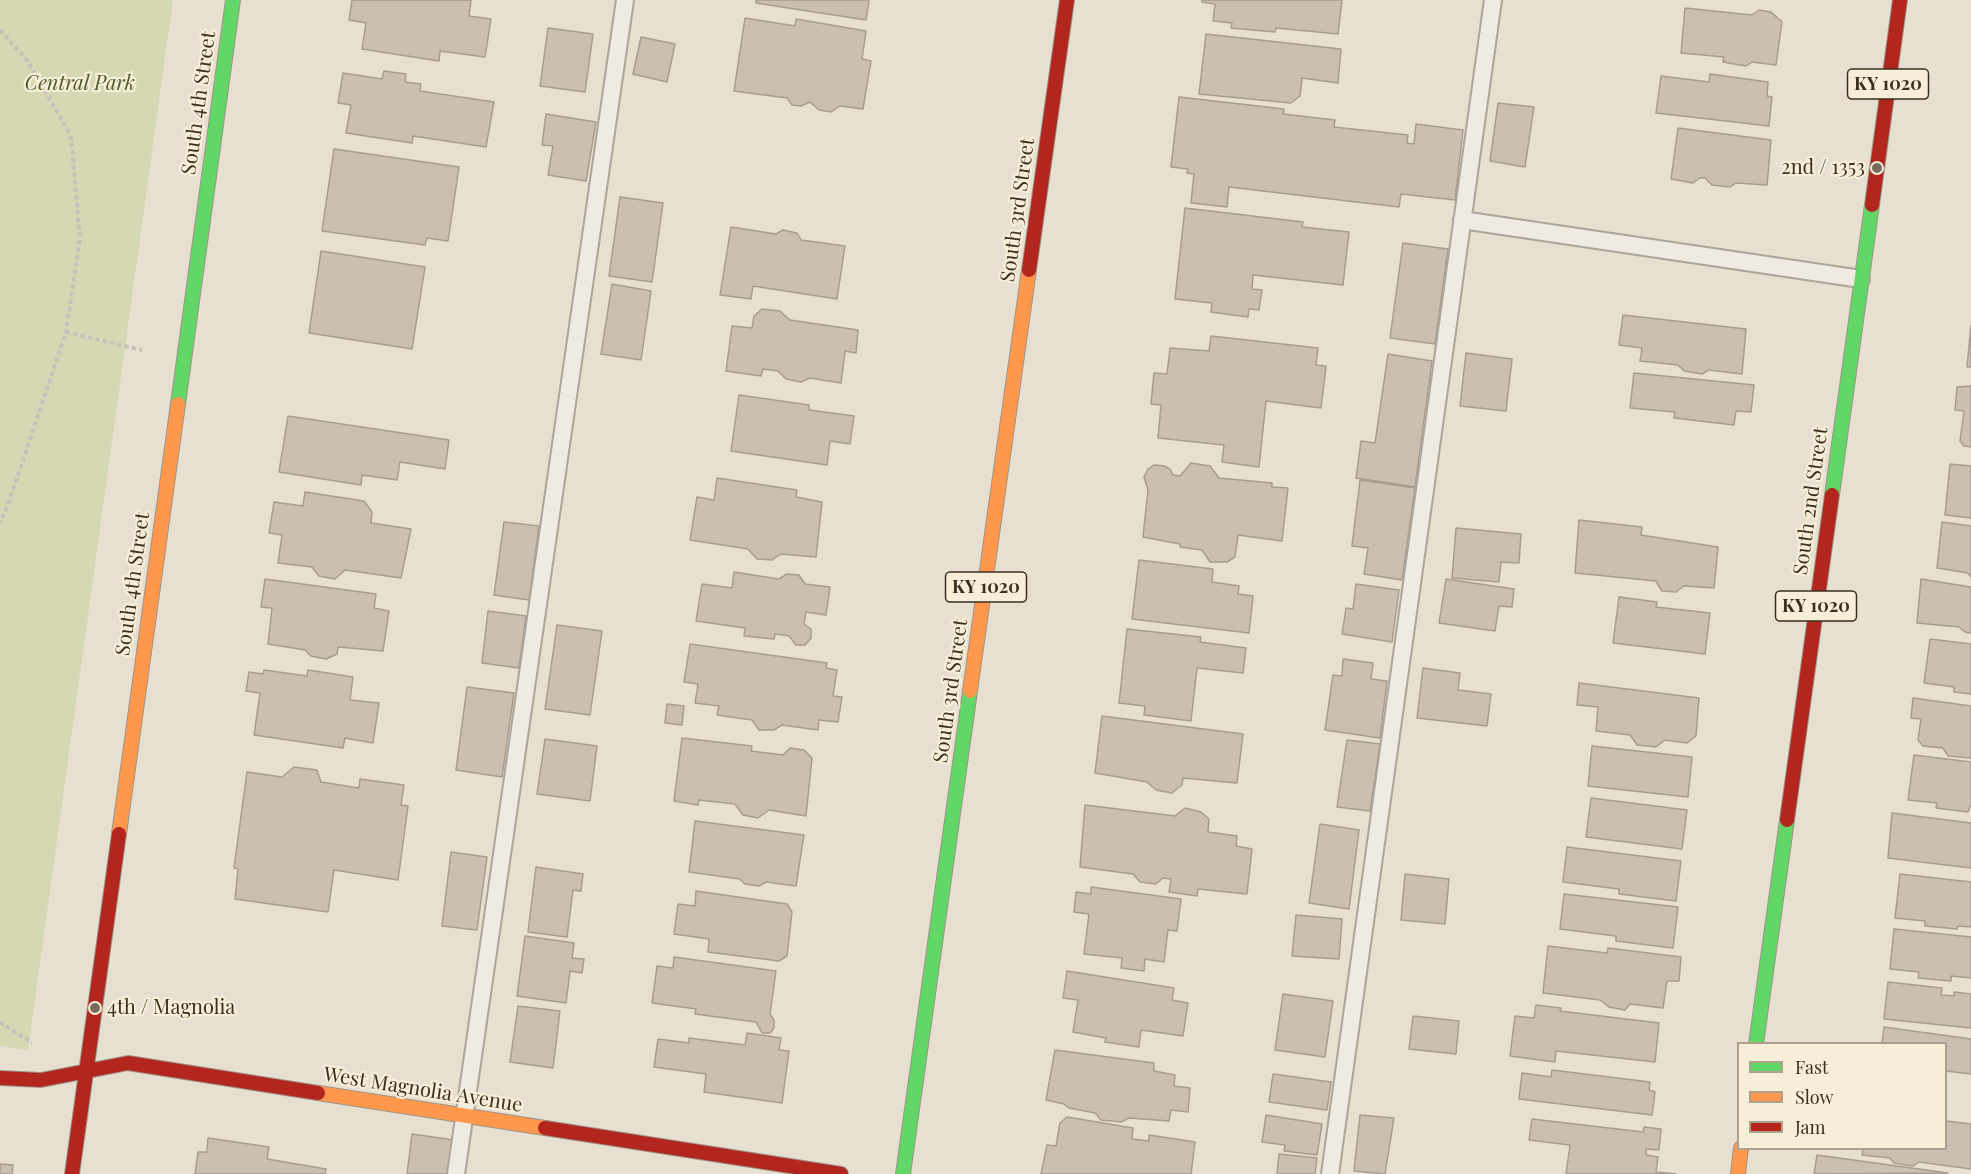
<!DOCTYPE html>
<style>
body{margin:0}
#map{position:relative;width:1971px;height:1174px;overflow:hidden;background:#e7e0d1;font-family:"Playfair Display",serif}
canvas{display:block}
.legend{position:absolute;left:1737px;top:1042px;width:210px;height:108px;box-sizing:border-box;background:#f7eed8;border:2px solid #ada18e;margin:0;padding:8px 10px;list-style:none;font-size:18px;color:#3d2e20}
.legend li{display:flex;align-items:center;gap:12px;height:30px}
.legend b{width:30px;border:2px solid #ada18e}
</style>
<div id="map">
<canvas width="1971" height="1174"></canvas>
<ul class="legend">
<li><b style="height:8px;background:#63d668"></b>Fast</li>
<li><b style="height:8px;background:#ff974d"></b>Slow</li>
<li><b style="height:8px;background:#b3261e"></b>Jam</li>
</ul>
</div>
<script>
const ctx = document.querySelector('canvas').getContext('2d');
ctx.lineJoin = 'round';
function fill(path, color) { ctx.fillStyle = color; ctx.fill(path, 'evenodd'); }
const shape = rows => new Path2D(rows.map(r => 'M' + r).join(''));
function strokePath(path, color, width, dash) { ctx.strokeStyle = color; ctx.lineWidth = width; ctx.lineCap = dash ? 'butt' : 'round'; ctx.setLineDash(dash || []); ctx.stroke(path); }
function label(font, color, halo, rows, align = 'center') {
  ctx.font = font + ' "Playfair Display",serif'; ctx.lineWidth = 4.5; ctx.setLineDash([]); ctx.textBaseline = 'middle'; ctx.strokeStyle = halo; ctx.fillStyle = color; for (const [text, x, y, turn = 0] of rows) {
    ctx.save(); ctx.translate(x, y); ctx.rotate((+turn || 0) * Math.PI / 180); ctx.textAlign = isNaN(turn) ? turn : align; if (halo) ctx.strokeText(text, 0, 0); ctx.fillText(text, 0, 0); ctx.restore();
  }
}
fill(shape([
 [0,0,173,0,28,1050,0,1046]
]), '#d6d7b3');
const building = shape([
 [352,0,471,0,469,16,491,19,485,57,440,51,439,61,362,49,366,23,349,20,352,0],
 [756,0,869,0,866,20,756,3,756,0],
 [1202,0,1342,0,1338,34,1276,28,1275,32,1231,28,1232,23,1213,21,1215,4,1202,2,1202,0],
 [1685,8,1752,15,1759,10,1771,12,1782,22,1776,65,1752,62,1746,66,1723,62,1724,57,1681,53,1685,8],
 [745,18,795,26,796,19,866,31,862,59,871,61,863,109,840,106,831,112,819,110,810,102,801,106,792,105,787,98,734,91,745,18],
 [548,28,593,34,585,92,540,86,548,28],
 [1206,34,1341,49,1338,83,1302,78,1300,96,1291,103,1199,94,1206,34],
 [641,37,675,44,667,82,633,74,641,37],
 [384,71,406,74,405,82,421,84,420,91,494,102,486,147,413,136,412,143,346,133,351,105,338,103,343,73,382,79,384,71],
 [1710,74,1768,82,1767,96,1772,97,1769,126,1656,113,1661,76,1709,82,1710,74],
 [1179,97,1284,109,1283,114,1335,120,1334,127,1408,135,1407,143,1414,144,1416,124,1463,130,1455,200,1401,194,1399,207,1229,187,1227,207,1191,203,1194,174,1187,173,1188,169,1171,167,1179,97],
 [1498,103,1534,107,1525,167,1490,161,1498,103],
 [546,114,596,122,586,181,548,175,553,146,542,145,546,114],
 [1678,128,1771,140,1767,185,1736,183,1730,187,1712,185,1705,178,1700,178,1693,183,1671,179,1678,128],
 [334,149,459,167,448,241,427,238,425,245,322,231,334,149],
 [620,197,663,203,652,282,609,276,620,197],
 [1185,208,1303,222,1302,227,1349,232,1343,285,1253,275,1252,289,1262,290,1259,310,1249,309,1248,317,1211,312,1212,303,1175,299,1185,208],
 [731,227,776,234,783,230,797,233,801,240,845,246,837,299,753,286,751,299,720,295,731,227],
 [1403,243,1448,249,1435,344,1390,338,1403,243],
 [321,251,425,267,412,349,309,333,321,251],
 [612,284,651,291,641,360,601,354,612,284],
 [762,309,780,311,790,320,858,330,856,353,845,351,841,383,810,378,801,382,786,379,778,371,763,369,761,376,726,371,732,326,752,328,754,316,762,309],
 [1623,315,1746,329,1742,374,1709,370,1702,374,1684,371,1678,365,1640,361,1642,348,1619,345,1623,315],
 [1971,325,1971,367,1967,367,1971,325],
 [1211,336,1318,348,1316,365,1326,366,1321,408,1266,401,1259,467,1222,462,1224,445,1158,438,1161,405,1151,404,1154,373,1167,374,1170,348,1209,351,1211,336],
 [1466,353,1512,359,1506,411,1460,406,1466,353],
 [1388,354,1432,361,1415,487,1356,478,1361,441,1375,443,1388,354],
 [1634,373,1754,385,1751,412,1736,411,1734,425,1674,418,1675,412,1630,408,1634,373],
 [1971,386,1971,447,1964,446,1960,441,1964,411,1955,410,1957,387,1971,386],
 [739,395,809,405,809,410,854,416,850,444,830,441,827,465,731,451,739,395],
 [288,416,449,440,445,469,400,462,397,480,362,475,361,485,279,472,288,416],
 [1191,463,1210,466,1219,478,1272,483,1272,487,1288,488,1282,541,1238,535,1235,557,1227,562,1210,562,1202,550,1180,547,1180,544,1143,537,1148,490,1144,477,1148,469,1154,465,1164,466,1170,469,1173,475,1180,476,1191,463],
 [1950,464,1971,466,1971,518,1945,515,1950,464],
 [717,478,797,490,796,497,822,502,816,557,781,554,772,560,757,559,748,549,690,540,697,497,714,500,717,478],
 [1360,480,1415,488,1402,580,1364,574,1368,548,1352,546,1360,480],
 [305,492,364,501,372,512,371,523,411,529,401,578,345,570,335,579,319,576,312,567,278,563,282,535,269,533,274,502,303,506,305,492],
 [1579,520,1642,527,1641,535,1718,547,1714,588,1684,586,1676,592,1662,591,1656,581,1575,573,1579,520],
 [504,522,539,526,529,600,494,595,504,522],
 [1942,522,1971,526,1971,577,1968,573,1937,568,1942,522],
 [1456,528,1521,534,1519,563,1501,562,1499,582,1452,578,1456,528],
 [1139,560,1213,569,1212,582,1239,586,1238,594,1253,596,1249,633,1132,619,1139,560],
 [734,572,779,579,787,574,799,575,805,584,830,587,826,615,806,612,804,624,811,629,811,638,805,645,796,645,789,636,775,634,774,639,744,636,745,628,696,621,702,584,732,588,734,572],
 [265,579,376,594,374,608,389,611,383,651,338,647,337,654,326,659,311,656,305,650,268,644,272,608,261,607,265,579],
 [1446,579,1514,589,1512,607,1499,606,1495,631,1439,623,1446,579],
 [1921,579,1971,587,1971,633,1965,632,1959,627,1917,623,1921,579],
 [1356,584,1399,590,1392,642,1342,634,1346,608,1353,609,1356,584],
 [1619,597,1657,602,1656,607,1710,613,1705,654,1613,643,1619,597],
 [488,611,526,616,519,668,482,663,488,611],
 [557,625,602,631,590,715,545,709,557,625],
 [1127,629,1201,637,1200,642,1246,648,1243,673,1197,668,1191,721,1144,715,1145,706,1119,703,1127,629],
 [1930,639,1971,644,1971,694,1954,692,1954,687,1924,683,1930,639],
 [690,644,827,663,826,668,837,670,833,696,842,697,838,722,819,720,818,730,782,725,774,730,759,730,752,720,717,715,719,706,695,703,698,684,684,682,690,644],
 [1343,659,1373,663,1371,679,1387,681,1380,738,1325,730,1333,675,1342,676,1343,659],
 [1423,668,1460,673,1458,690,1491,694,1487,726,1417,718,1423,668],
 [264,670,307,676,308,670,353,677,350,700,379,703,373,743,345,738,343,748,254,735,260,693,246,691,249,672,263,674,264,670],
 [1579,683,1699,698,1696,736,1687,743,1665,740,1656,747,1637,745,1630,735,1596,731,1598,707,1577,705,1579,683],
 [467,687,514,693,502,777,456,770,467,687],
 [1913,698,1971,706,1971,758,1948,756,1943,748,1923,746,1918,740,1921,719,1911,718,1913,698],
 [667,704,684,706,682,725,665,723,667,704],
 [1102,716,1243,734,1237,783,1183,778,1182,785,1172,793,1156,790,1147,782,1095,773,1102,716],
 [682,738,752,746,751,751,783,755,790,748,804,750,812,758,806,816,769,810,758,818,743,815,735,804,699,800,698,805,674,801,682,738],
 [545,739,597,746,590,801,537,794,545,739],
 [1347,740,1380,744,1370,811,1337,807,1347,740],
 [1592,746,1692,757,1688,797,1588,786,1592,746],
 [1914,755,1971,762,1971,804,1968,812,1936,808,1937,803,1908,800,1914,755],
 [294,767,317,770,321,782,359,788,360,779,404,785,401,805,408,806,398,880,334,870,328,912,235,899,238,869,234,868,247,772,282,777,294,767],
 [1591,798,1687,810,1682,849,1586,837,1591,798],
 [1085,805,1175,816,1185,808,1201,812,1209,819,1208,832,1237,836,1236,846,1252,849,1247,894,1198,889,1197,896,1169,892,1171,879,1163,878,1156,884,1140,882,1133,874,1080,867,1085,805],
 [1892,813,1971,823,1971,868,1888,858,1892,813],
 [695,821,804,835,796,886,766,882,759,886,745,884,740,879,689,872,695,821],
 [1320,824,1359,830,1349,909,1309,903,1320,824],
 [1567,847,1681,861,1676,901,1619,894,1619,889,1563,882,1567,847],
 [451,852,487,857,477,930,442,926,451,852],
 [536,867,583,874,581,891,573,890,567,937,528,932,536,867],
 [1405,874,1449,879,1445,924,1401,920,1405,874],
 [1900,874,1971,882,1971,927,1958,926,1957,929,1925,926,1925,921,1895,918,1900,874],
 [1091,887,1181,899,1177,931,1168,930,1164,962,1145,959,1144,971,1121,968,1122,958,1084,954,1089,914,1074,912,1076,892,1091,894,1091,887],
 [696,891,787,904,792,912,787,956,779,961,708,952,709,939,674,934,678,904,695,906,696,891],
 [1564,894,1678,907,1673,948,1616,941,1616,936,1560,929,1564,894],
 [1296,915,1342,919,1339,959,1292,956,1296,915],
 [1894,929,1971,937,1971,978,1951,976,1951,981,1918,978,1919,972,1890,969,1894,929],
 [525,936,574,943,572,958,584,959,582,973,570,971,566,1003,517,996,525,936],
 [1548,946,1607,953,1608,948,1681,957,1679,981,1667,981,1663,1008,1630,1004,1625,1010,1609,1007,1600,1000,1543,993,1548,946],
 [674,957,776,971,770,1014,774,1020,774,1028,770,1033,762,1033,756,1022,695,1014,696,1009,652,1003,657,966,673,968,674,957],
 [1067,971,1174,988,1172,1000,1188,1003,1183,1036,1141,1030,1139,1047,1105,1042,1106,1038,1073,1032,1078,1000,1063,998,1067,971],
 [1888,982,1942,988,1941,995,1954,996,1954,992,1971,994,1971,1028,1884,1019,1888,982],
 [1283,994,1333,1001,1325,1057,1275,1050,1283,994],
 [1536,1005,1561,1008,1560,1011,1659,1023,1655,1062,1556,1051,1555,1062,1510,1056,1515,1016,1534,1018,1536,1005],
 [518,1006,560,1011,553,1068,510,1062,518,1006],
 [1413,1016,1459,1021,1456,1054,1409,1049,1413,1016],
 [1884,1027,1971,1039,1971,1074,1946,1071,1946,1044,1882,1044,1884,1027],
 [747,1033,781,1038,779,1050,789,1051,782,1103,704,1092,706,1074,654,1067,658,1039,689,1043,689,1038,745,1045,747,1033],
 [1055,1050,1154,1063,1154,1071,1175,1075,1174,1086,1190,1088,1188,1112,1171,1110,1169,1121,1129,1118,1121,1122,1101,1120,1095,1113,1069,1108,1064,1104,1046,1100,1055,1050],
 [1552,1070,1650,1082,1649,1090,1655,1092,1652,1115,1519,1099,1522,1073,1551,1077,1552,1070],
 [1273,1074,1331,1082,1327,1110,1269,1102,1273,1074],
 [1266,1115,1322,1124,1317,1155,1284,1151,1285,1145,1262,1142,1266,1115],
 [1360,1115,1394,1118,1385,1174,1354,1171,1360,1115],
 [1067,1117,1133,1128,1132,1139,1149,1141,1149,1135,1195,1142,1191,1174,1041,1174,1047,1145,1056,1146,1060,1123,1067,1117],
 [1532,1119,1643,1132,1644,1127,1661,1129,1659,1150,1646,1149,1646,1155,1658,1157,1656,1172,1676,1174,1566,1174,1570,1145,1529,1140,1532,1119],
 [1946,1121,1971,1124,1971,1169,1919,1162,1913,1166,1894,1163,1890,1158,1862,1155,1863,1148,1946,1148,1946,1121],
 [412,1134,454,1140,449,1174,407,1174,412,1134],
 [208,1138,269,1147,267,1159,326,1169,325,1174,195,1174,198,1152,207,1152,208,1138],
 [1279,1154,1317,1158,1315,1174,1277,1174,1279,1154],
 [1817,1155,1948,1173,1814,1174,1817,1155],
 [0,1164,13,1165,12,1174,0,1174,0,1164]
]);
fill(building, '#cbbfb2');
strokePath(building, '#a89c90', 1.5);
const lane = shape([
 [1462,220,1861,279],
 [456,1174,625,0],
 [1330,1174,1493,0]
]);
const fast = shape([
 [178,404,233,0],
 [1832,495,1872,205],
 [1756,1044,1787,820],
 [903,1174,970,691]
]);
const slow = shape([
 [970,691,1029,270],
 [119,834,178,404],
 [318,1093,545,1128],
 [1738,1174,1741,1148]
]);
const jam = shape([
 [1872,205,1900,0],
 [1029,270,1067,0],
 [1787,820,1832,495],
 [0,1078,41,1080,128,1063,318,1093],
 [545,1128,841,1174],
 [72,1174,119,834]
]);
strokePath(lane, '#ada599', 20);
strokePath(fast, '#9c958a', 16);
strokePath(slow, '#9c958a', 16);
strokePath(jam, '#9c958a', 16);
strokePath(shape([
 [0,30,27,60,71,136,80,238,66,332,8,505,0,522],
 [66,332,142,350],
 [0,1022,32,1043]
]), '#c8c2b9', 4, [4.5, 3]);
strokePath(lane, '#efebe3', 16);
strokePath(fast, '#63d668', 14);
strokePath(slow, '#ff974d', 14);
strokePath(jam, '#b3261e', 14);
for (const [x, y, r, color] of [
 [1877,168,6,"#786c5e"],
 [95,1008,6,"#786c5e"]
]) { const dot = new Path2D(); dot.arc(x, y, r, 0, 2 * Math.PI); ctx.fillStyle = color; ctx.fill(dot); strokePath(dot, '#f7eed8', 2); }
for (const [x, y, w] of [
 [1888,84,81],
 [986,587,81],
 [1816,606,81]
]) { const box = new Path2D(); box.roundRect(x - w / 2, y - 15, w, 30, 4.5); ctx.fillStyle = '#f7eed8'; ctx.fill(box); strokePath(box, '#3d2e20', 1.5); }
label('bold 18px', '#3d2e20', null, [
 ["KY 1020",1888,84],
 ["KY 1020",986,587],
 ["KY 1020",1816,606]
]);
label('italic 20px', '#4d5a26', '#f7eed8', [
 ["Central Park",80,84]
]);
label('20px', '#3d2e20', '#f7eed8', [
 ["South 4th Street",199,103,-82],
 ["South 3rd Street",1018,210,-82],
 ["South 2nd Street",1811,501,-82],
 ["South 4th Street",133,584,-82],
 ["South 3rd Street",951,691,-82],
 ["West Magnolia Avenue",423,1090,9]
]);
label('20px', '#3d2e20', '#f7eed8', [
 ["2nd / 1353",1865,168],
 ["4th / Magnolia",107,1008,"left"]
], 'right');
</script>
